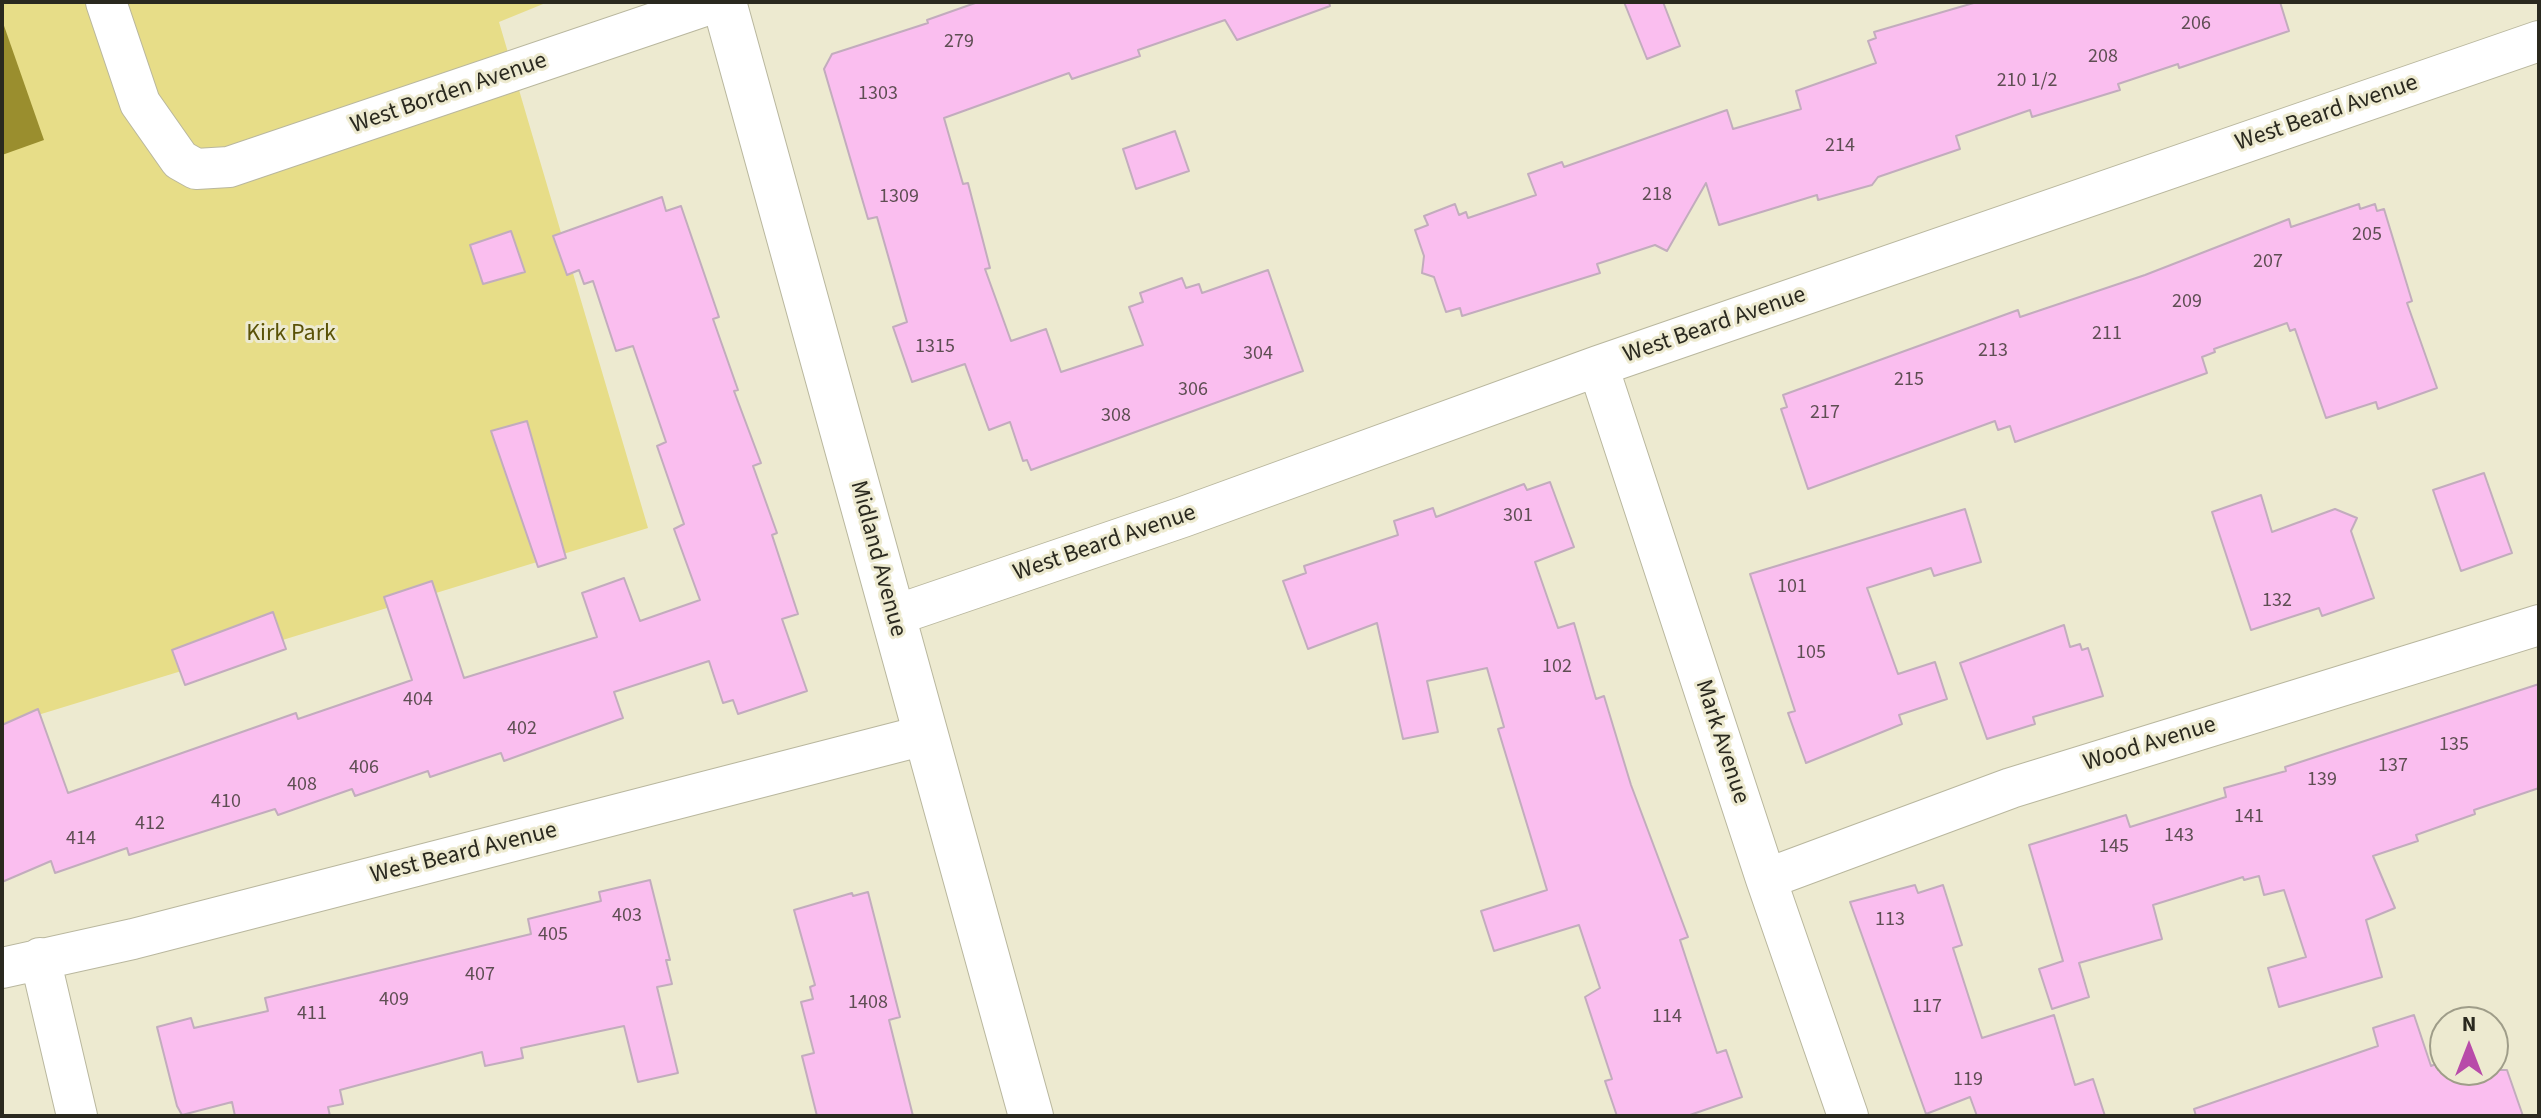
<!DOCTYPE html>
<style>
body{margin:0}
#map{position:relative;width:2541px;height:1118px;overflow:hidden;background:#edead0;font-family:"Source Sans 3",sans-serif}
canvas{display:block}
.frame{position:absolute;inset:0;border:4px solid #2a291f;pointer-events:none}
.north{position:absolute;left:2429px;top:1006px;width:80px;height:80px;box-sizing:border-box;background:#edead0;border:2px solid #9f9d89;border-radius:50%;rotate:0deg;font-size:22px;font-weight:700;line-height:32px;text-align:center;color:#2a291f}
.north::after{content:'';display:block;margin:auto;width:28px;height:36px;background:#b84ba9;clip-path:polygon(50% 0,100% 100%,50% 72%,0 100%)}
</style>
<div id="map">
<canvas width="2541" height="1118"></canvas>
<div class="frame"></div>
<div class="north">N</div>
</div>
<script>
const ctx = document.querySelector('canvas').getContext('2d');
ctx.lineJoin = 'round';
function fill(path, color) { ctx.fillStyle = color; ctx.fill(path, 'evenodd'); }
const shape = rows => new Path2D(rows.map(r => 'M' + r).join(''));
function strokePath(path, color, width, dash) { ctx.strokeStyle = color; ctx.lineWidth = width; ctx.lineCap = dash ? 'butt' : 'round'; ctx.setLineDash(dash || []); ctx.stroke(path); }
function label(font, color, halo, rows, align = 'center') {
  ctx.font = font + ' "Source Sans 3",sans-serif'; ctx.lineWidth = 6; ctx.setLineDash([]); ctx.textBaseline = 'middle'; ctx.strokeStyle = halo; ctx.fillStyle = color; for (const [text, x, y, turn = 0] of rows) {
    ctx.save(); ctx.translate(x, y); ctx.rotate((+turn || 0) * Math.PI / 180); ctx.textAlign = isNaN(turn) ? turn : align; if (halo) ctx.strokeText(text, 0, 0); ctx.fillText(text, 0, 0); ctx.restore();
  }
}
fill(shape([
 [2,2,548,2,499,22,648,528,2,726]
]), '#e7dd88');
fill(shape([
 [2,20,44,140,2,155]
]), '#9a8e2e');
const building = shape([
 [978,2,1329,2,1330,6,1237,40,1225,20,1138,50,1140,56,1072,79,1069,73,944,118,963,184,968,183,990,268,985,269,1011,341,1046,329,1061,372,1143,345,1129,307,1143,302,1140,293,1182,278,1186,288,1199,284,1202,293,1268,270,1303,371,1031,470,1027,460,1023,461,1010,422,989,430,965,364,912,382,893,327,907,322,877,217,868,219,824,69,832,54,928,23,927,20,978,2],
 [1624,2,1663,2,1680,46,1647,59,1624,2],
 [1977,2,2280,2,2289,31,2179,68,2178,64,2118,84,2120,90,2032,117,2030,110,1956,136,1960,149,1878,177,1872,185,1818,200,1817,195,1719,225,1706,183,1667,251,1655,245,1597,264,1600,273,1462,316,1460,308,1446,312,1434,277,1422,273,1424,256,1415,230,1428,225,1424,216,1455,204,1459,215,1466,212,1468,218,1536,195,1528,174,1562,162,1564,167,1727,110,1733,129,1801,109,1796,91,1876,63,1868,41,1876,38,1874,32,1977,2],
 [1175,131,1189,171,1136,189,1123,149,1175,131],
 [662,197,666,211,681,206,719,317,713,319,738,390,734,391,761,463,753,466,777,533,772,535,798,614,782,619,807,691,738,714,733,700,723,703,709,661,614,692,623,718,504,761,501,753,430,777,428,771,355,796,352,789,278,815,275,809,129,855,127,848,55,873,51,861,2,882,2,725,38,709,68,793,296,713,298,719,412,680,384,597,432,581,464,678,597,637,582,593,624,578,640,621,700,600,674,529,684,524,657,446,666,442,633,346,616,351,593,281,584,284,579,270,567,275,553,236,662,197],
 [2359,204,2360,209,2375,204,2377,211,2384,209,2412,301,2407,303,2437,388,2378,409,2376,402,2326,418,2295,329,2290,331,2287,323,2214,349,2215,352,2202,357,2207,373,2015,442,2010,426,1998,430,1995,421,1808,489,1781,409,1787,407,1783,395,2018,310,2020,317,2145,275,2289,219,2291,227,2359,204],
 [511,231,525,272,483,284,470,245,511,231],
 [527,421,566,558,538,567,491,431,527,421],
 [2484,473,2512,553,2461,571,2433,490,2484,473],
 [1550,482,1574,547,1535,562,1558,628,1574,623,1596,699,1604,696,1631,785,1688,937,1680,940,1717,1053,1726,1050,1742,1097,1687,1116,1617,1116,1605,1081,1612,1079,1585,997,1600,988,1579,925,1494,951,1481,911,1547,890,1498,729,1504,727,1487,668,1427,681,1438,732,1403,739,1377,623,1308,649,1283,581,1306,573,1304,566,1398,535,1394,521,1433,508,1436,517,1524,484,1527,490,1550,482],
 [2261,495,2272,532,2335,509,2357,518,2351,531,2374,598,2322,616,2319,608,2251,630,2212,512,2261,495],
 [1965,509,1981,562,1934,576,1931,568,1867,588,1898,674,1935,662,1947,699,1899,715,1902,724,1806,763,1788,713,1795,711,1750,574,1965,509],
 [273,612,286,649,185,685,172,650,273,612],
 [2064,625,2070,647,2080,644,2082,650,2088,648,2103,696,2033,717,2035,724,1987,739,1960,663,2064,625],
 [2539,684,2539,788,2474,810,2475,814,2416,835,2418,841,2373,856,2395,908,2366,920,2382,977,2279,1007,2268,968,2306,957,2284,890,2264,895,2259,876,2244,880,2243,877,2153,905,2162,939,2079,963,2089,997,2052,1009,2039,969,2063,961,2029,845,2126,815,2130,827,2226,797,2224,788,2286,771,2285,767,2539,684],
 [650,880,670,960,666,960,672,984,657,987,678,1073,638,1082,624,1026,521,1048,523,1058,485,1066,482,1052,340,1090,343,1104,328,1107,330,1116,235,1116,232,1102,182,1115,177,1106,157,1027,191,1018,194,1028,268,1011,265,998,531,934,528,919,601,901,599,892,650,880],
 [1915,885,1918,893,1943,885,1962,945,1953,948,1982,1038,2054,1015,2075,1085,2093,1079,2105,1116,1977,1116,1970,1097,1926,1114,1850,902,1915,885],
 [868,892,900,1017,889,1020,913,1116,817,1116,802,1056,814,1053,801,1002,813,999,810,987,815,985,794,910,852,893,853,896,868,892],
 [2414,1015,2431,1066,2436,1064,2438,1070,2507,1070,2523,1116,2196,1116,2194,1109,2378,1046,2373,1028,2414,1015]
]);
fill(building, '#fabeef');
strokePath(building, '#c2acbd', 2);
const street = shape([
 [106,2,140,103,180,160,196,169,229,167,716,2],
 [1598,366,1766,879,1848,1116],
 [893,616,1183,517,1598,366,2539,41],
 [1766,879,2011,788,2539,625],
 [40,958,77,1116],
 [2,968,133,939,925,735]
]);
const secondary = shape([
 [724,2,1031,1116]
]);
strokePath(street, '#b9b79e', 42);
strokePath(secondary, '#b9b79e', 46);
strokePath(street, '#fff', 40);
strokePath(secondary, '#fff', 44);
label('20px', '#5e4e53', null, [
 ["206",2196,25],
 ["279",959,43],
 ["208",2103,58],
 ["210 1/2",2027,82],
 ["1303",878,95],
 ["214",1840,147],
 ["218",1657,196],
 ["1309",899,198],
 ["205",2367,236],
 ["207",2268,263],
 ["209",2187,303],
 ["211",2107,335],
 ["1315",935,348],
 ["213",1993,352],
 ["304",1258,355],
 ["215",1909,381],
 ["306",1193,391],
 ["217",1825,414],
 ["308",1116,417],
 ["301",1518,517],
 ["101",1792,588],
 ["132",2277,602],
 ["105",1811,654],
 ["102",1557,668],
 ["404",418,701],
 ["402",522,730],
 ["135",2454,746],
 ["137",2393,767],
 ["406",364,769],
 ["139",2322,781],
 ["408",302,786],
 ["410",226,803],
 ["141",2249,818],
 ["412",150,825],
 ["143",2179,837],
 ["414",81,840],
 ["145",2114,848],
 ["403",627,917],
 ["113",1890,921],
 ["405",553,936],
 ["407",480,976],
 ["409",394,1001],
 ["1408",868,1004],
 ["117",1927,1008],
 ["411",312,1015],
 ["114",1667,1018],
 ["119",1968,1081]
]);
label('24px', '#2a291f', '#edead0', [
 ["West Borden Avenue",449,94,-19],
 ["West Beard Avenue",2327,114,-19],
 ["West Beard Avenue",1715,326,-19],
 ["West Beard Avenue",1105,544,-19],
 ["Midland Avenue",877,559,75],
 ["Mark Avenue",1721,742,72],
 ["Wood Avenue",2150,745,-17],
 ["West Beard Avenue",464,854,-14]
]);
label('24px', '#5a5207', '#edead0', [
 ["Kirk Park",291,335]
]);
</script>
